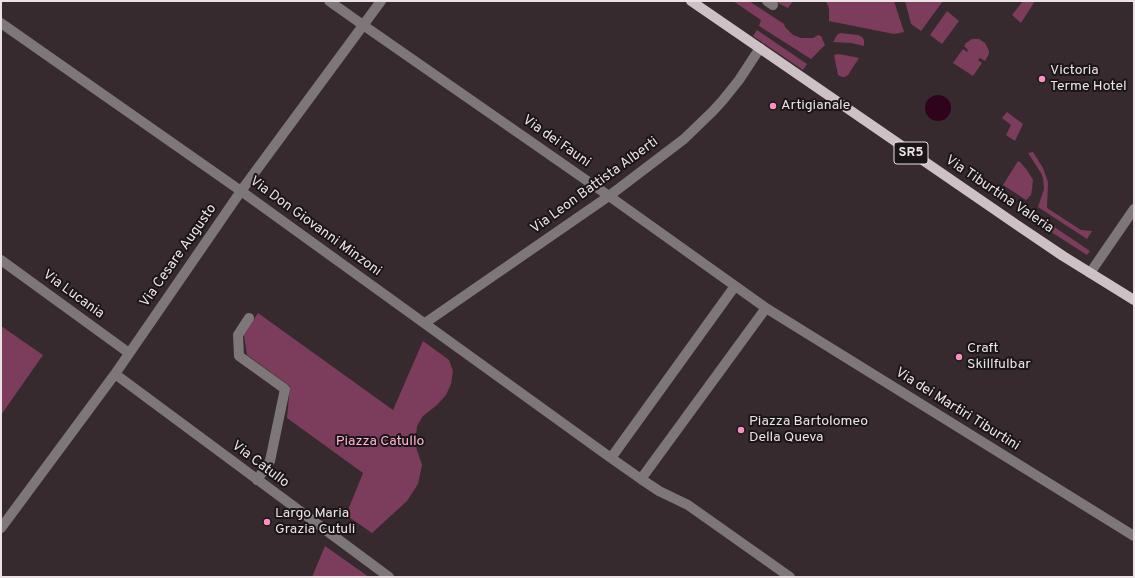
<!DOCTYPE html>
<style>
body{margin:0}
#map{position:relative;width:1135px;height:578px;overflow:hidden;background:#362a2f;font-family:Overpass,sans-serif}
canvas{display:block}
.frame{position:absolute;inset:0;border:2px solid #eae2e5;pointer-events:none}
</style>
<div id="map">
<canvas width="1135" height="578"></canvas>
<div class="frame"></div>
</div>
<script>
const ctx = document.querySelector('canvas').getContext('2d');
ctx.lineJoin = 'round';
function fill(path, color) { ctx.fillStyle = color; ctx.fill(path, 'evenodd'); }
const shape = rows => new Path2D(rows.map(r => 'M' + r).join(''));
function strokePath(path, color, width, dash) { ctx.strokeStyle = color; ctx.lineWidth = width; ctx.lineCap = dash ? 'butt' : 'round'; ctx.setLineDash(dash || []); ctx.stroke(path); }
function label(font, color, halo, rows, align = 'center') {
  ctx.font = font + ' Overpass,sans-serif'; ctx.lineWidth = 4; ctx.setLineDash([]); ctx.textBaseline = 'middle'; ctx.strokeStyle = halo; ctx.fillStyle = color; for (const [text, x, y, turn = 0] of rows) {
    ctx.save(); ctx.translate(x, y); ctx.rotate((+turn || 0) * Math.PI / 180); ctx.textAlign = isNaN(turn) ? turn : align; if (halo) ctx.strokeText(text, 0, 0); ctx.fillText(text, 0, 0); ctx.restore();
  }
}
fill(shape([
 [733,1,749,1,784,24,785,27,793,35,801,38,813,38,818,35,821,36,825,45,811,59,759,26,761,20],
 [774,1,793,1,788,8],
 [826,1,894,1,904,32,894,34,829,21,829,8],
 [905,1,943,1,921,31,911,24],
 [1023,1,1035,1,1021,23,1012,15],
 [947,11,959,21,942,44,930,35],
 [757,30,807,64,803,70,753,36],
 [840,33,858,35,862,37,864,40,864,46,851,43,833,42,837,35],
 [972,39,979,39,985,43,989,51,989,54,985,61,980,58,978,60,982,63,973,76,953,63,963,49,967,52,968,50,964,46,966,43],
 [838,54,855,57,859,58,848,75,845,77,842,77,838,75,834,55],
 [1007,112,1023,124,1015,141,1006,135,1011,125,1002,118],
 [1033,152,1043,168,1048,182,1047,208,1081,230,1092,231,1087,239,1038,207,1044,189,1043,178,1041,173,1028,153],
 [1018,161,1020,162,1027,170,1033,180,1032,189,1031,195,1026,200,1003,185],
 [1038,216,1090,251,1087,255,1031,219,1032,217,1036,218],
 [258,313,393,410,423,341,449,360,453,371,451,384,446,395,437,405,423,416,417,426,415,444,422,465,418,484,407,501,372,533,346,515,363,473,287,418,290,386,247,355,244,335],
 [1,326,43,355,1,415],
 [325,546,369,577,312,577]
]), '#7c3c5b');
fill(shape([
 '925 108a13 13 0 1 1 26 0a13 13 0 1 1-26 0Z'
]), '#2f031b');
strokePath(shape([
 [329,1,363,25,609,196,766,308,1134,536],
 [767,1,773,5],
 [1,23,241,191,611,458],
 [1,260,129,353],
 [1090,273,1134,209],
 [735,286,611,458,641,479,766,308],
 [249,318,238,335,239,356,285,389,270,461,257,480],
 [425,323,609,196,684,139,713,111,723,100,739,80,760,48],
 [115,374,389,577],
 [641,479,659,491,688,505,790,577],
 [1,528,115,374,241,191,381,1]
]), '#7e777a', 10);
strokePath(shape([
 [691,1,1017,225,1063,256,1134,300]
]), '#cec1c6', 10);
for (const [x, y, r, color] of [
 [1042,79,4,"#fc8fc2"],
 [773,106,4,"#fc8fc2"],
 [959,357,4,"#fc8fc2"],
 [741,430,4,"#fc8fc2"],
 [267,522,4,"#fc8fc2"]
]) { const dot = new Path2D(); dot.arc(x, y, r, 0, 2 * Math.PI); ctx.fillStyle = color; ctx.fill(dot); strokePath(dot, '#1a1517', 1.5); }
for (const [x, y, w] of [
 [911,153,34]
]) { const box = new Path2D(); box.roundRect(x - w / 2, y - 11, w, 22, 3); ctx.fillStyle = '#1a1517'; ctx.fill(box); strokePath(box, '#eae2e5', 1); }
label('bold 13px', '#eae2e5', null, [
 ["SR5",911,153]
]);
label('14px', '#eae2e5', '#1a1517', [
 ["Victoria",1050,71],
 ["Terme Hotel",1050,87],
 ["Artigianale",781,106],
 ["Craft",967,349],
 ["Skillfulbar",967,365],
 ["Piazza Bartolomeo",749,422],
 ["Della Queva",749,438],
 ["Largo Maria",275,514],
 ["Grazia Cutuli",275,530]
], 'left');
label('14px', '#eae2e5', '#1a1517', [
 ["Via dei Fauni",556,142,35],
 ["Via Leon Battista Alberti",595,186,-36],
 ["Via Tiburtina Valeria",999,195,34],
 ["Via Don Giovanni Minzoni",315,227,36],
 ["Via Cesare Augusto",179,256,-55],
 ["Via Lucania",73,295,36],
 ["Via dei Martiri Tiburtini",957,410,32],
 ["Via Catullo",260,465,37]
]);
label('14px', '#feb4d4', '#1a1517', [
 ["Piazza Catullo",380,442]
]);
</script>
